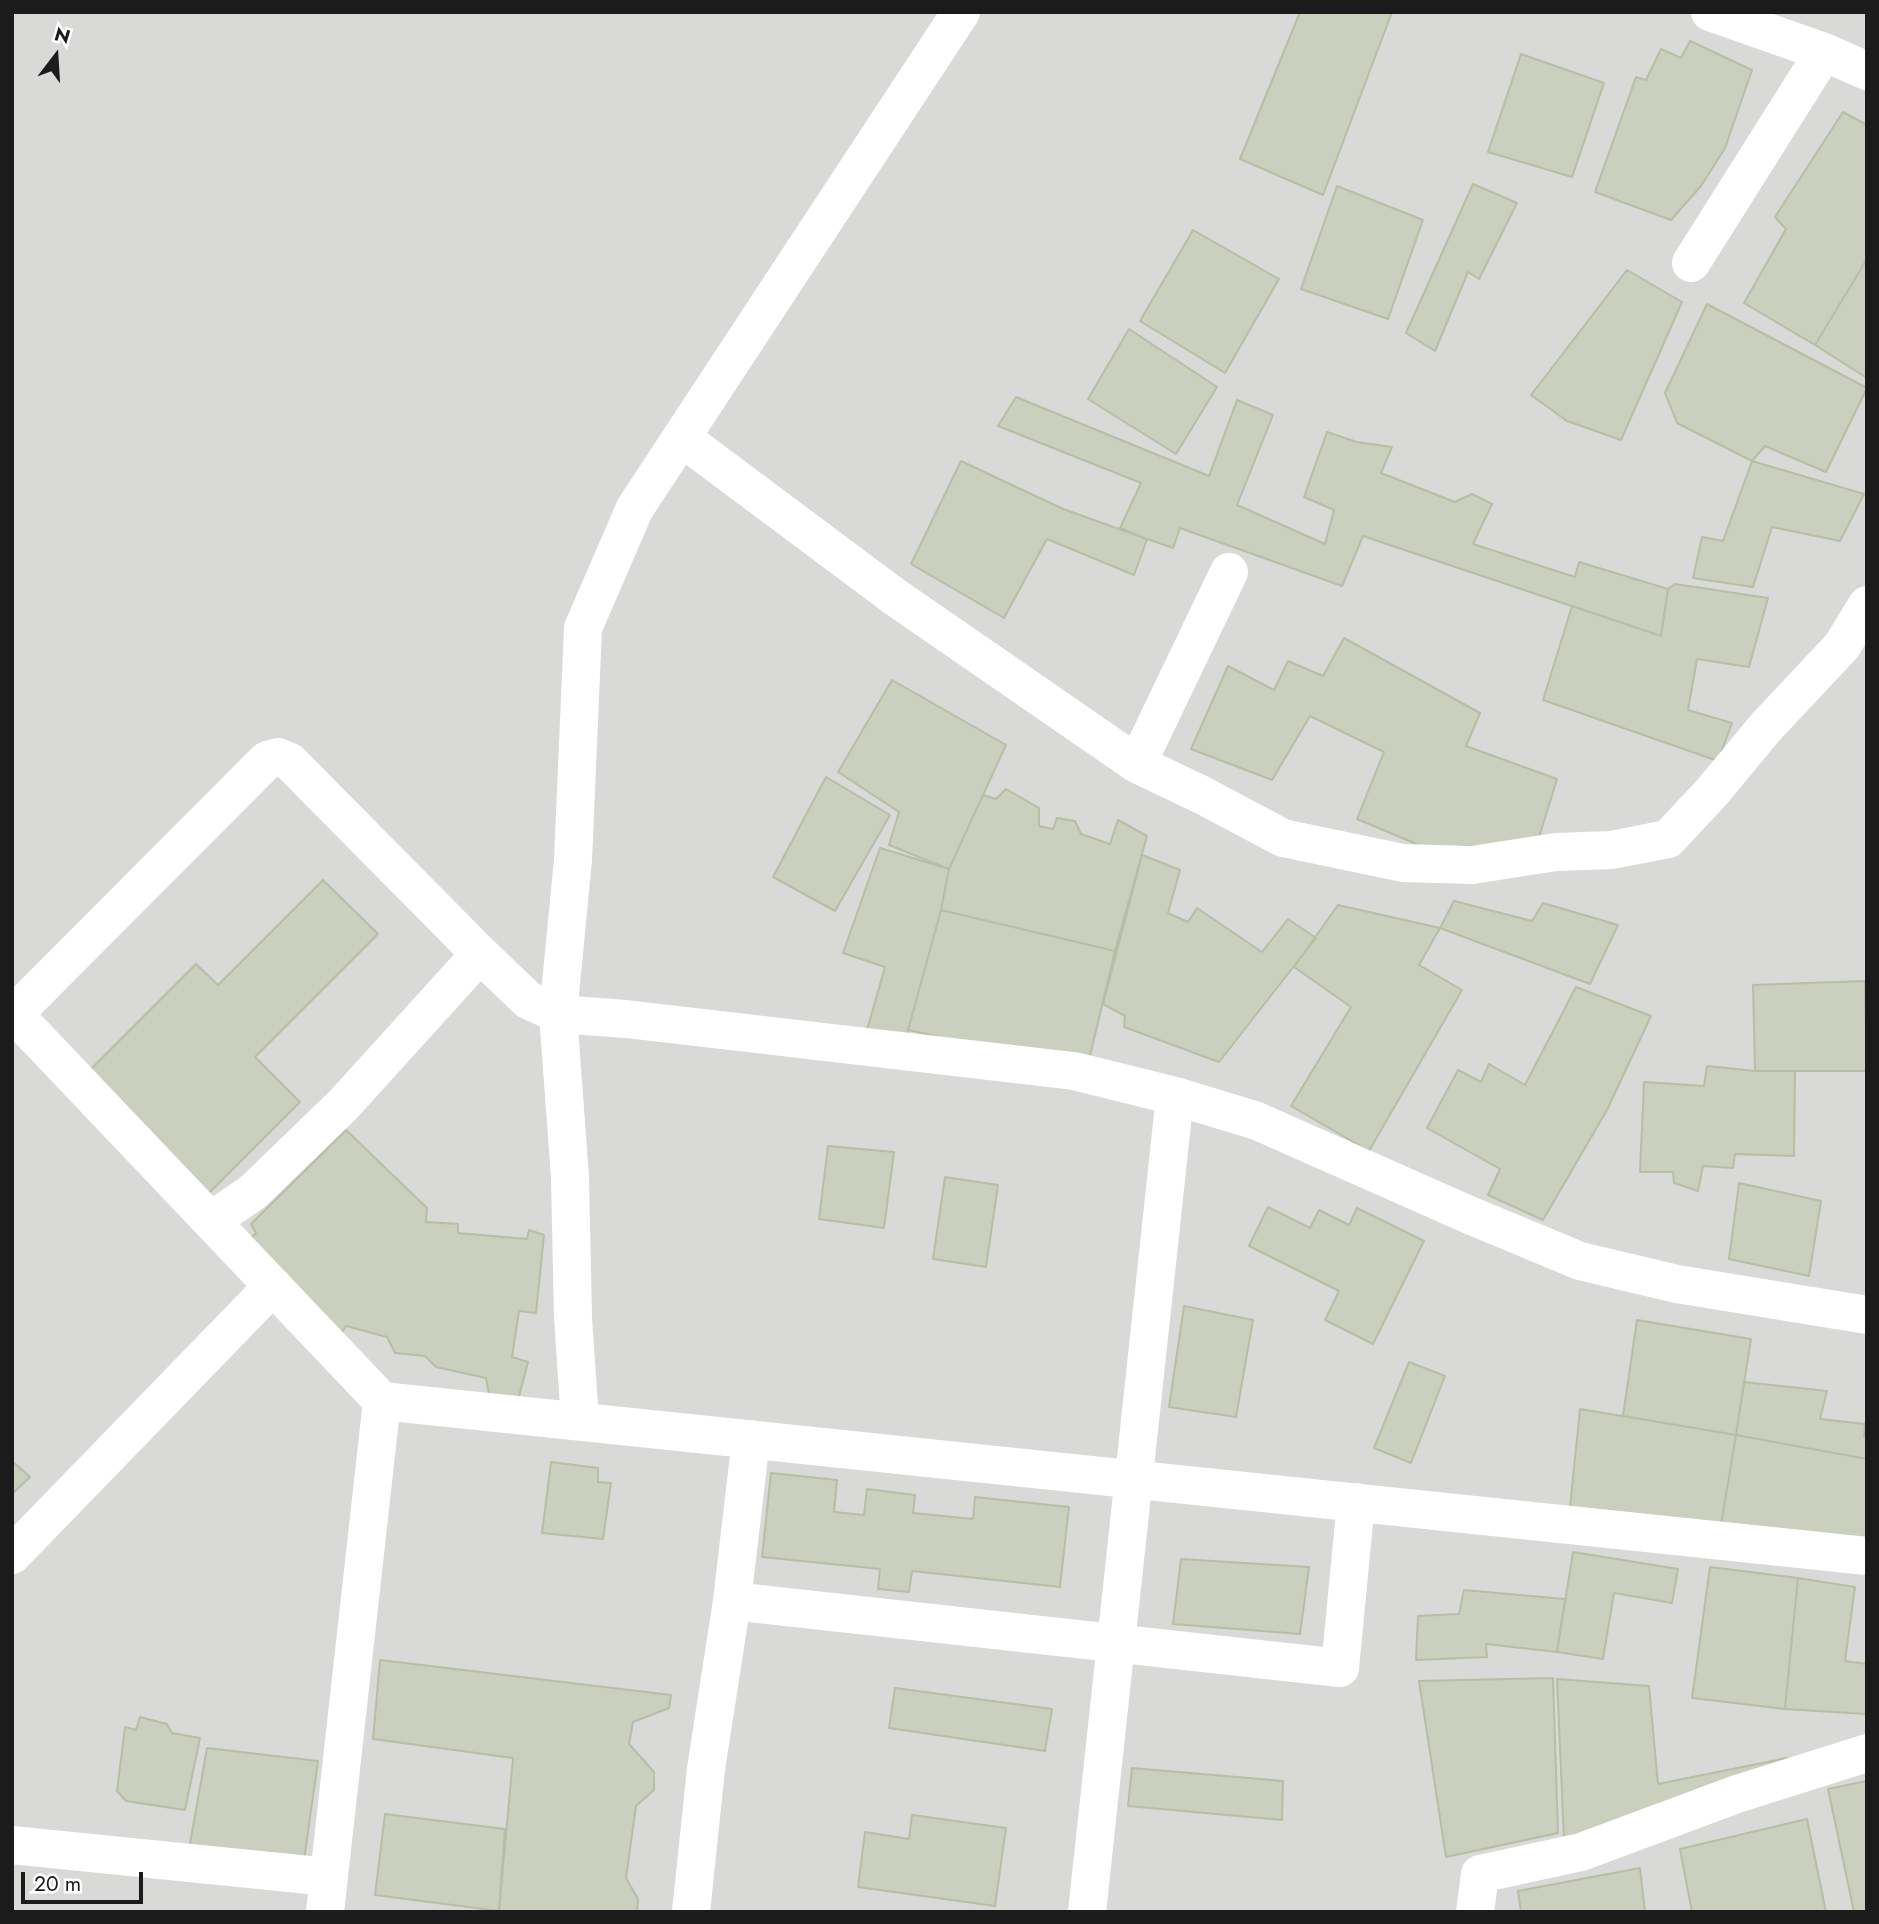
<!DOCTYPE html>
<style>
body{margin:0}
#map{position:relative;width:1879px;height:1924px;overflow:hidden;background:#e6ede0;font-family:Jost,sans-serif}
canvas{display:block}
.frame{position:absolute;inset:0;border:14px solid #1b1b1b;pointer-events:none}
.north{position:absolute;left:21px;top:21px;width:70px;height:70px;-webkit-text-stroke:5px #fff;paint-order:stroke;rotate:17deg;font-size:19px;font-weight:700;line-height:28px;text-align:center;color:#1b1b1b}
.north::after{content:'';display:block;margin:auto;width:24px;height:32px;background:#1b1b1b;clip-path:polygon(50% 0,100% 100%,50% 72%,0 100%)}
.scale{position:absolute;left:21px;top:1872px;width:122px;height:32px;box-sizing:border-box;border:4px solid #1b1b1b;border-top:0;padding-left:9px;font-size:21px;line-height:24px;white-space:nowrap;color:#1b1b1b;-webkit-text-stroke:5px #fff;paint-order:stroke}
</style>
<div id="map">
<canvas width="1879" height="1924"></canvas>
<div class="frame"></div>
<div class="north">N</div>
<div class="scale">20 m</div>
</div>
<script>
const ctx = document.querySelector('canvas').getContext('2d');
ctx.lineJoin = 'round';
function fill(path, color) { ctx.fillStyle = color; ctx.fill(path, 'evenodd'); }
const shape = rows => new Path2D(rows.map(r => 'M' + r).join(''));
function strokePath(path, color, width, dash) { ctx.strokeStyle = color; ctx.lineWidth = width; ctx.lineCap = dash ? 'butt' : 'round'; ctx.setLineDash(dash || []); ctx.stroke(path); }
fill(shape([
 [12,12,1867,12,1867,1912,12,1912]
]), '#d9d9d8');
const building = shape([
 [1300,12,1392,12,1323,195,1240,159,1300,12],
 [1690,41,1752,70,1725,148,1701,186,1671,220,1595,192,1636,77,1646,80,1661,49,1681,58,1690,41],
 [1521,54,1604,83,1572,177,1488,152,1521,54],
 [1843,112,1867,125,1867,259,1815,345,1744,303,1786,229,1775,217,1843,112],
 [1473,184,1517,203,1479,279,1468,272,1435,351,1406,333,1473,184],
 [1337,186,1423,220,1388,319,1301,289,1337,186],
 [1193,230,1279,279,1225,373,1140,321,1193,230],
 [1867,259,1867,378,1815,345,1867,259],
 [1627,270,1682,302,1621,440,1567,421,1531,395,1627,270],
 [1707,304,1867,388,1826,472,1765,446,1752,461,1677,423,1665,393,1707,304],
 [1129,329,1217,387,1176,454,1088,399,1129,329],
 [1016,397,1209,476,1237,400,1273,415,1237,505,1325,544,1334,510,1304,497,1327,432,1357,442,1392,447,1381,473,1455,502,1472,494,1492,504,1473,544,1575,577,1579,562,1668,589,1661,636,1363,536,1342,586,1180,528,1173,548,1147,539,1120,528,1141,483,998,426,1016,397],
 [961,461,1063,509,1147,539,1134,575,1047,539,1004,618,911,564,961,461],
 [1752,461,1864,494,1840,541,1772,527,1753,587,1693,578,1702,537,1723,541,1752,461],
 [1675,584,1768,598,1749,667,1697,659,1688,710,1732,723,1718,761,1543,700,1572,606,1661,636,1668,589,1675,584],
 [1344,638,1480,713,1466,746,1557,779,1537,844,1426,848,1357,819,1384,752,1310,716,1272,780,1191,749,1228,666,1274,690,1288,661,1323,676,1344,638],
 [892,680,1006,745,949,869,889,845,899,812,838,772,892,680],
 [826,777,890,815,835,911,773,877,826,777],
 [1006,789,1039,808,1039,826,1053,829,1057,818,1075,821,1081,834,1110,844,1118,820,1147,836,1115,951,941,910,949,869,983,795,996,799,1006,789],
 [880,848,949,869,941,910,905,1041,867,1030,885,967,843,953,880,848],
 [1142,855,1180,870,1168,913,1188,922,1197,908,1262,952,1288,919,1316,938,1219,1062,1124,1027,1125,1016,1103,1004,1142,855],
 [323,880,378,934,255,1057,300,1102,204,1198,82,1078,196,964,218,985,323,880],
 [1454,901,1532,921,1543,903,1618,925,1590,984,1440,928,1454,901],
 [1338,905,1440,928,1419,965,1462,990,1369,1151,1291,1106,1351,1007,1294,967,1338,905],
 [941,910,1115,951,1089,1060,985,1047,908,1030,941,910],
 [1865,981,1867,1071,1755,1071,1753,985,1865,981],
 [1576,987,1651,1016,1607,1110,1543,1220,1488,1195,1500,1169,1427,1128,1458,1070,1481,1082,1489,1064,1525,1085,1576,987],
 [1707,1066,1755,1071,1795,1071,1794,1156,1735,1154,1733,1168,1703,1166,1698,1191,1674,1183,1673,1172,1640,1172,1644,1082,1704,1086,1707,1066],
 [346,1130,427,1208,426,1222,458,1224,458,1233,527,1239,529,1230,544,1235,536,1313,519,1311,512,1357,528,1362,518,1400,489,1395,486,1378,436,1367,425,1356,395,1353,387,1337,346,1326,330,1350,240,1249,256,1233,251,1224,346,1130],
 [828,1146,894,1152,884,1228,819,1219,828,1146],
 [945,1177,998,1185,986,1267,933,1259,945,1177],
 [1739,1183,1821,1201,1809,1276,1729,1259,1739,1183],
 [1268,1207,1310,1228,1319,1210,1349,1225,1357,1208,1424,1241,1373,1344,1325,1320,1339,1291,1249,1246,1268,1207],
 [1184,1306,1253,1320,1236,1417,1169,1407,1184,1306],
 [1637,1320,1751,1339,1736,1435,1623,1416,1637,1320],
 [1409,1362,1445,1376,1411,1463,1374,1448,1409,1362],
 [1744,1382,1827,1391,1820,1419,1865,1424,1864,1437,1867,1437,1867,1459,1736,1435,1744,1382],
 [1580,1409,1736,1435,1719,1537,1569,1517,1580,1409],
 [1736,1435,1867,1459,1867,1552,1719,1537,1736,1435],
 [12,1461,30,1477,12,1494,12,1461],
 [551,1462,598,1468,598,1482,611,1483,603,1539,542,1533,551,1462],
 [771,1473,837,1480,834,1512,864,1515,867,1489,915,1495,913,1513,973,1519,975,1497,1069,1507,1060,1587,912,1571,909,1592,878,1589,880,1569,762,1557,771,1473],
 [1573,1552,1678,1569,1672,1603,1614,1593,1603,1659,1557,1652,1573,1552],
 [1181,1559,1309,1567,1300,1634,1173,1624,1181,1559],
 [1710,1567,1798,1578,1785,1709,1692,1698,1710,1567],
 [1798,1578,1855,1587,1845,1661,1867,1664,1866,1714,1785,1709,1798,1578],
 [1464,1590,1565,1599,1557,1652,1486,1644,1487,1657,1416,1660,1418,1616,1459,1614,1464,1590],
 [380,1660,671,1695,669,1708,633,1722,629,1744,654,1772,654,1790,636,1806,626,1878,638,1899,637,1912,499,1911,513,1758,373,1739,380,1660],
 [1553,1678,1558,1833,1446,1857,1419,1681,1553,1678],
 [1557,1679,1649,1686,1658,1784,1787,1758,1778,1775,1564,1839,1557,1679],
 [895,1688,1052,1709,1045,1751,889,1728,895,1688],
 [140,1717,167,1724,172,1733,200,1738,185,1810,126,1801,117,1791,125,1727,136,1730,140,1717],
 [207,1748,318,1761,303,1867,188,1855,207,1748],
 [1132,1768,1283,1781,1282,1820,1128,1806,1132,1768],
 [1867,1781,1867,1911,1854,1912,1828,1789,1867,1781],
 [385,1814,505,1829,499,1911,375,1895,385,1814],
 [912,1815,1006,1828,995,1906,858,1887,865,1832,909,1839,912,1815],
 [1807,1819,1826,1912,1692,1912,1680,1849,1807,1819],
 [1640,1868,1645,1912,1521,1912,1518,1891,1640,1868]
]);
fill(building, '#cacfbe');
strokePath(building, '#b6bea3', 2);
strokePath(shape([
 [1710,12,1824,52,1867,71],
 [1691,263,1824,52],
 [682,438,895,597,1137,764,1202,795,1283,838,1403,863,1472,865,1556,852,1611,850,1668,839,1712,792,1765,728,1842,646,1867,605],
 [1137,764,1229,572],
 [14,1014,382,1401,1867,1556],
 [12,1016,267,760,278,757,290,762,480,954],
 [211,1221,253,1192,343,1105,480,954,528,1000,558,1014,626,1019,1074,1071,1175,1096,1257,1121,1467,1214,1580,1261,1677,1284,1867,1315],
 [580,1421,573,1318,570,1177,558,1014,573,860,583,628,635,508,961,12],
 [12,1555,273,1286],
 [732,1601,1340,1668,1356,1502],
 [12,1845,329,1877],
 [325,1912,382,1401],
 [691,1912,706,1769,732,1601,751,1439],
 [1087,1912,1175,1096],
 [1475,1912,1480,1874,1581,1852,1737,1794,1867,1753]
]), '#fff', 38);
</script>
